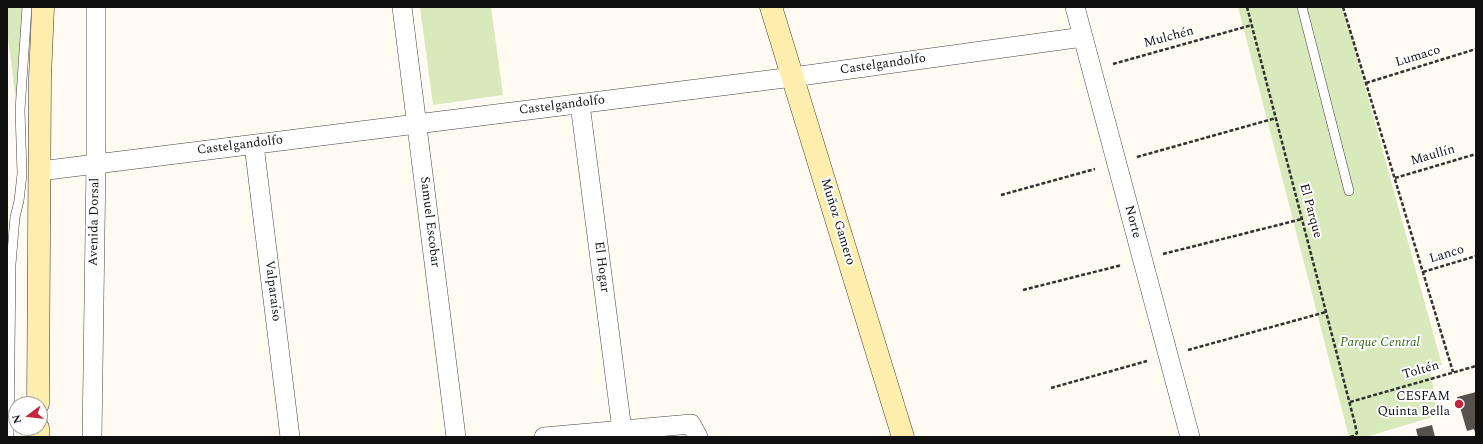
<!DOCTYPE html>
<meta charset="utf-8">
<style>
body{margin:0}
#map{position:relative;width:1483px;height:444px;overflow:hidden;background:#fffbf2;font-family:Spectral,serif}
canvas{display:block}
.frame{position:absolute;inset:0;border:8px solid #101010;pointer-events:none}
.north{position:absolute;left:8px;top:396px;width:40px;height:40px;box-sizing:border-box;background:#fff;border:1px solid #9f9f9f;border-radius:50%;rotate:255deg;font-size:11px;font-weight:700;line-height:16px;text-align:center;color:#101010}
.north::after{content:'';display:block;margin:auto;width:14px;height:18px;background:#c0273c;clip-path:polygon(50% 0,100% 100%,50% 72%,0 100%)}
</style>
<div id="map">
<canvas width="1483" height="444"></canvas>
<div class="frame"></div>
<div class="north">N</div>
</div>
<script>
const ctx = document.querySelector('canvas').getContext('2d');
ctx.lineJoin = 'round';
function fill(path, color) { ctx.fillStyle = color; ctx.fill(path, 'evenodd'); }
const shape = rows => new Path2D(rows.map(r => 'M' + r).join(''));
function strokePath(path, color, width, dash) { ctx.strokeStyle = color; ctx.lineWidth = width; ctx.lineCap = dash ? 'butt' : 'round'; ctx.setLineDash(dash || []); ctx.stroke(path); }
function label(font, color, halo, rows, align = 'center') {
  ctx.font = font + ' Spectral,serif'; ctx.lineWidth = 4; ctx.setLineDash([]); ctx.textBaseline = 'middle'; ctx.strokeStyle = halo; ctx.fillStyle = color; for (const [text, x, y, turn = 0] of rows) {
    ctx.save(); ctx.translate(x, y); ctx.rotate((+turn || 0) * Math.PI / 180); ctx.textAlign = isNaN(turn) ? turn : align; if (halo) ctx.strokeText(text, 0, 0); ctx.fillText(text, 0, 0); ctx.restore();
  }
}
fill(shape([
 [7,7,25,7,20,135,7,29],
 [420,7,491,7,503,95,433,105],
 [1238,7,1343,7,1442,365,1429,367,1439,415,1366,437,1349,437]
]), '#d8eabb');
fill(shape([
 [1476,392,1476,436,1474,429,1467,431,1457,397],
 [1432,425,1435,437,1418,437,1416,429]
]), '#58504c');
const lane = shape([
 [1302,7,1349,191],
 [9,437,11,264,15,217,19,201,22,174,20,110,27,7]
]);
const street = shape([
 [402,7,456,437],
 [1075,7,1190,437],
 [580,104,622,430],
 [254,145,290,437],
 [40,171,793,77,1083,37],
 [92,437,96,164,96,7],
 [544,437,691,424,698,437]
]);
const secondary = shape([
 [771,7,903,437],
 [38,404,40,78,43,7],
 [38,437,38,428]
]);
strokePath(lane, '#434343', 10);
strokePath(street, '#434343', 20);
strokePath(secondary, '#323232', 23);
strokePath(shape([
 [1247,7,1354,420,1357,433,1354,436,1348,437],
 [1343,7,1453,372],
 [1113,64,1252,25],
 [1366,83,1476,49],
 [1137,157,1276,118],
 [1395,178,1476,154],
 [1001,195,1095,169],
 [1163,254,1302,219],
 [1423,272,1476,256],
 [1023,290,1122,265],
 [1188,350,1326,312],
 [1051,388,1147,361],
 [1350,402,1476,366]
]), '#323232', 2.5, [4, 2]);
strokePath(lane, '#fff', 9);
strokePath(street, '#fff', 19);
strokePath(secondary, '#feeeae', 22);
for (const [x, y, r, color] of [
 [1459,404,5,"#c0273c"]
]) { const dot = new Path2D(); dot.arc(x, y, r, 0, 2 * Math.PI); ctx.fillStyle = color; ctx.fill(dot); strokePath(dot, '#fff', 1.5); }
label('13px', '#101010', '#fff', [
 ["Mulchén",1169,38,-15],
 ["Lumaco",1418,57,-17],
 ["Castelgandolfo",883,65,-8],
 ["Castelgandolfo",562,106,-7],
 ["Castelgandolfo",240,146,-7],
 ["Maullín",1433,156,-16],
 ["El Parque",1310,211,75],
 ["Avenida Dorsal",95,222,-89],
 ["Samuel Escobar",429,222,83],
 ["Muñoz Gamero",837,222,73],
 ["Norte",1132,222,75],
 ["Lanco",1447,255,-17],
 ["El Hogar",601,267,83],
 ["Valparaíso",272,291,83],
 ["Toltén",1421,371,-16]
]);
label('italic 13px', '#35681f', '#fff', [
 ["Parque Central",1380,343]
]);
label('13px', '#101010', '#fff', [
 ["CESFAM",1450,397],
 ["Quinta Bella",1450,412]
], 'right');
</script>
